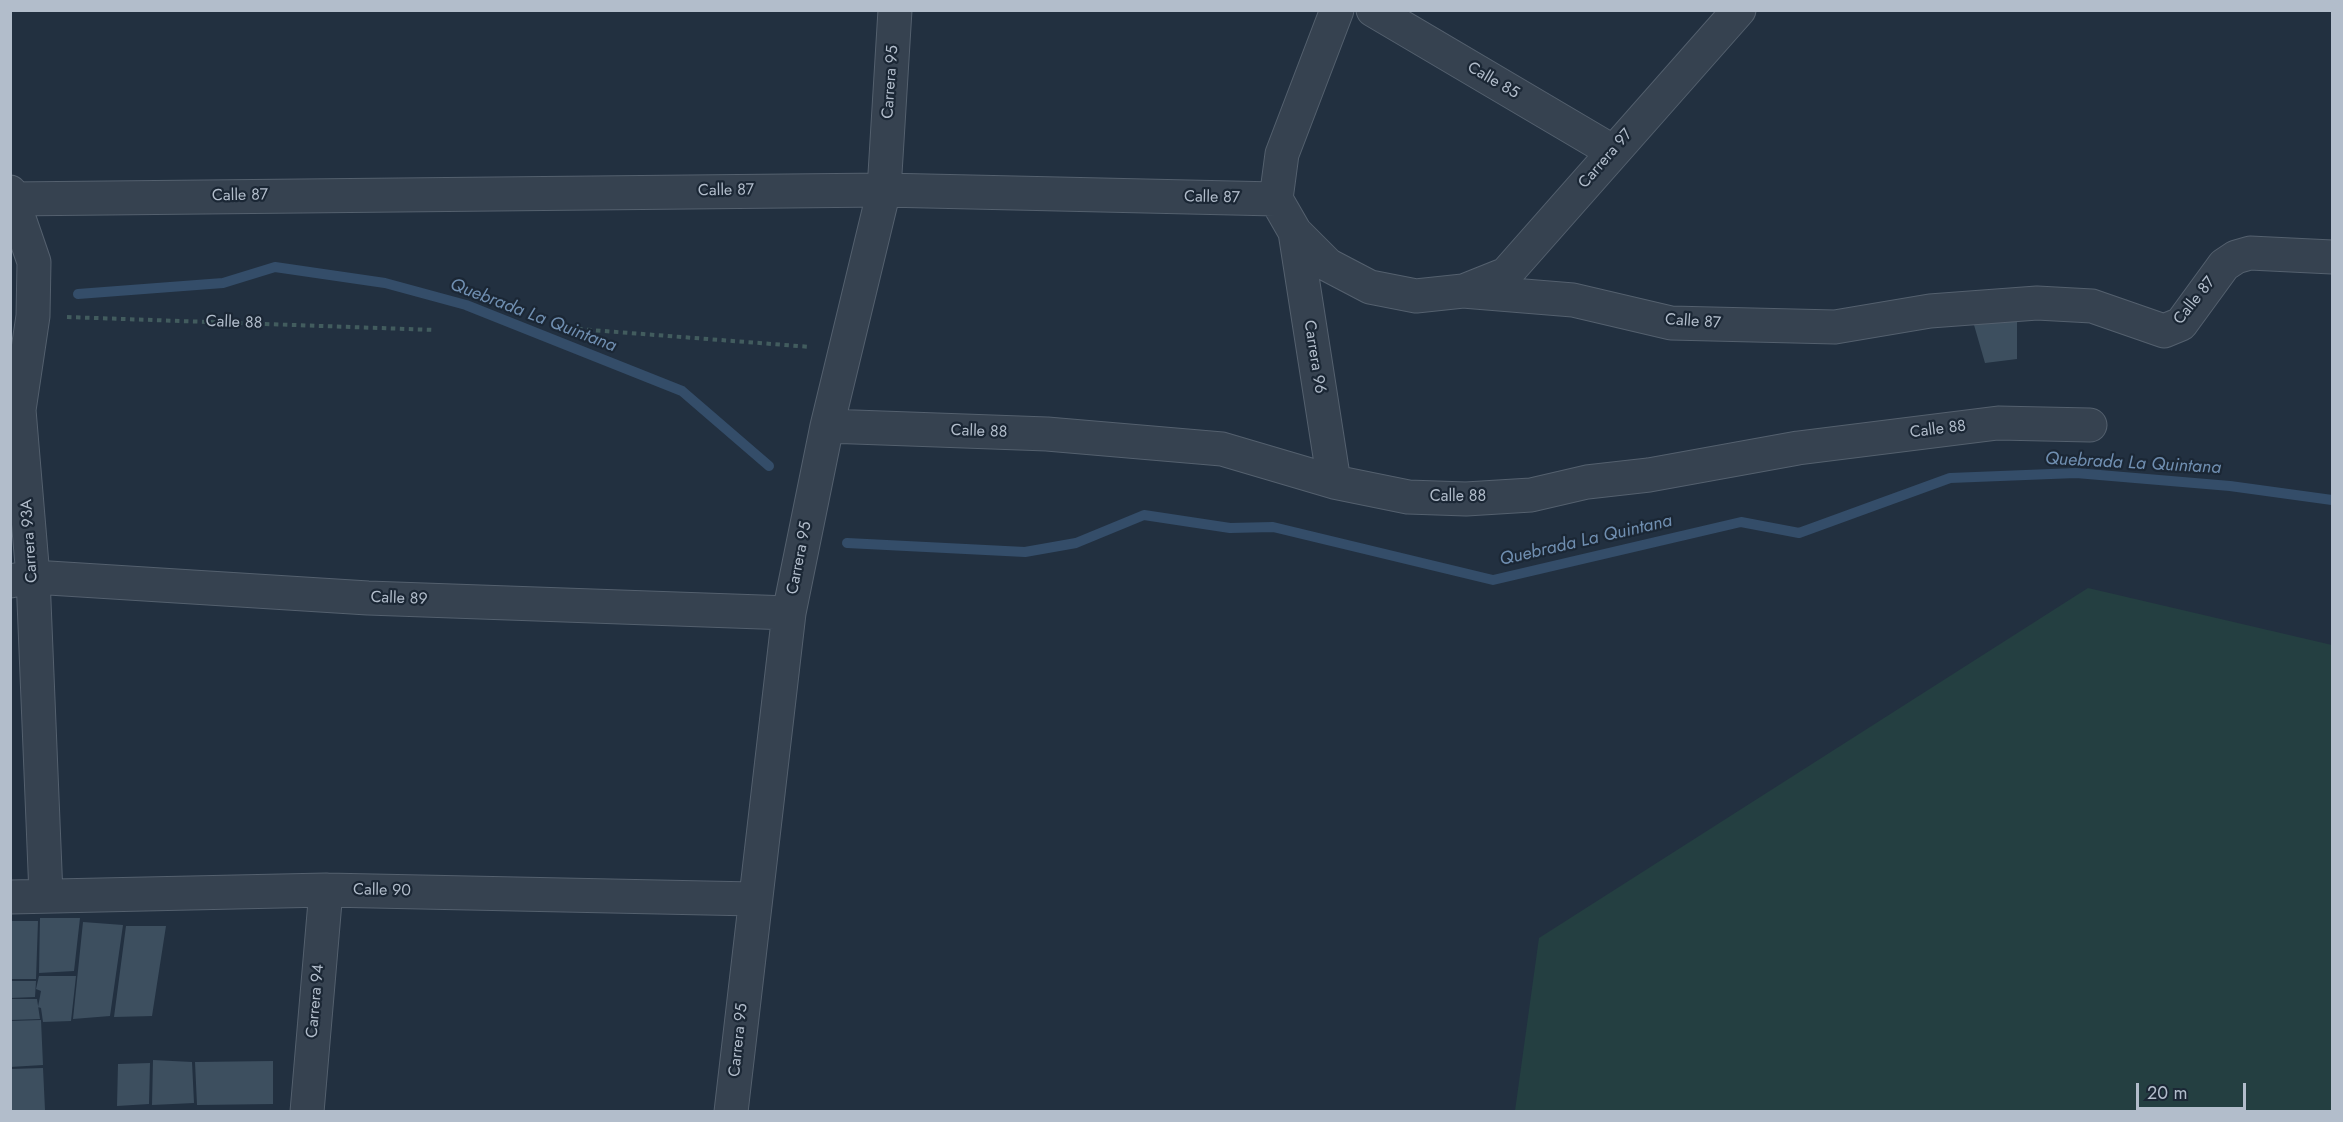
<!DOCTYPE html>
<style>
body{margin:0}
#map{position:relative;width:2343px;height:1122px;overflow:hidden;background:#223040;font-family:Jost,sans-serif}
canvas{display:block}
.frame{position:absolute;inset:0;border:12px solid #b2bdcb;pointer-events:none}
.scale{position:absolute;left:2136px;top:1083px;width:110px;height:27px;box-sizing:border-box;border:3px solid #b2bdcb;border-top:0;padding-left:8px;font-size:18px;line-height:21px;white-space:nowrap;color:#b2bdcb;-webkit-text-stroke:4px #1b2735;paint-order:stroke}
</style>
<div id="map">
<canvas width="2343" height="1122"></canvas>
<div class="frame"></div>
<div class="scale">20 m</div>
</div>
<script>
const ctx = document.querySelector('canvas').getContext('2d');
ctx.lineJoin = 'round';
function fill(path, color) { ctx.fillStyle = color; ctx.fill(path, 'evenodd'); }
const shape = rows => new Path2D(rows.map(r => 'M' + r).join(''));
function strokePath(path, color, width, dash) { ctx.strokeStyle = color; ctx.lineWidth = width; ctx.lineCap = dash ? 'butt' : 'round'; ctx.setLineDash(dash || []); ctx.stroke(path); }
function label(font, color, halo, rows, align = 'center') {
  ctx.font = font + ' Jost,sans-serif'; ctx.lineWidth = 4.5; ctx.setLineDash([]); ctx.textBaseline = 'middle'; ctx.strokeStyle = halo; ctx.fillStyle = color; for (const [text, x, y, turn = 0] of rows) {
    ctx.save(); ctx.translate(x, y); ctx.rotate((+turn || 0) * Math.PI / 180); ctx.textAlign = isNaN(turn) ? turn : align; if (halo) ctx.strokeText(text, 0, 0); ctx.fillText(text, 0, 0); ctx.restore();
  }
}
fill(shape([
 [2088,588,2332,645,2332,1111,1515,1111,1539,938]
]), '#243f41');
strokePath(shape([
 [78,294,223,283,275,267,385,283,466,305,682,391,769,466],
 [847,543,1025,552,1076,543,1144,515,1230,528,1273,527,1493,580,1741,522,1799,533,1950,478,2076,473,2230,486,2332,500]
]), '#344d69', 10);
fill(shape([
 [2017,314,2017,359,1985,363,1972,318],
 [40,918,80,918,74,971,39,973],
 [10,921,38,921,36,979,10,979],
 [83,922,123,925,110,1016,73,1019],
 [126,926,166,926,152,1016,114,1017],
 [39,976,76,976,71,1021,43,1022,41,1008,38,1007,41,991,36,989],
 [10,981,36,981,35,997,10,998],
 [10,999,37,999,40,1019,10,1020],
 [41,1020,43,1065,10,1067,10,1021],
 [153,1060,192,1062,194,1103,152,1105],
 [273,1061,273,1104,197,1105,195,1062],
 [150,1063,149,1104,117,1106,118,1064],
 [43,1068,45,1110,10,1112,10,1069]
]), '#3d4f5f');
const minor = shape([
 [1373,10,1612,151],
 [10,192,34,262,33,316,19,410,33,577,46,895],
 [10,199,884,190,1276,199],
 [1276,199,1295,232,1328,265,1370,287,1416,296,1463,291,1573,300,1671,323,1835,327,1930,311,2037,303,2092,306,2164,331,2181,324,2224,265,2236,257,2250,253,2332,257],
 [1276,199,1282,154,1337,10],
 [1295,232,1334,482],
 [1466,290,1506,274,1739,10],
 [827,426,1047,434,1222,449,1334,482,1408,497,1466,499,1531,495,1587,482,1649,475,1798,448,1998,423,2090,425],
 [10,581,33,577,368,598,789,613],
 [10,897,326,890,754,899],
 [307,1112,326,890],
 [731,1112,789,613,827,426,884,190,895,10]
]);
strokePath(minor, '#54606e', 35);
strokePath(shape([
 [67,317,435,330],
 [578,329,811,347]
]), '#425c5e', 4, [4.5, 4.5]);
strokePath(minor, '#364250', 33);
label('16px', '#b2bdcb', '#1b2735', [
 ["Calle 85",1493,81,30],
 ["Carrera 95",891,82,-86],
 ["Carrera 97",1606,159,-49],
 ["Calle 87",726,191,-1],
 ["Calle 87",240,196,-1],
 ["Calle 87",1212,198,1],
 ["Calle 87",2195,301,-51],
 ["Calle 87",1693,322,4],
 ["Calle 88",234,323,2],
 ["Carrera 96",1314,357,81],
 ["Calle 88",1938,430,-7],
 ["Calle 88",979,432,2],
 ["Calle 88",1458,497],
 ["Carrera 93A",30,541,-94],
 ["Carrera 95",800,558,-79],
 ["Calle 89",399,599,2],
 ["Calle 90",382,891,1],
 ["Carrera 94",316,1001,-85],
 ["Carrera 95",739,1040,-84]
]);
label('italic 18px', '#708fb1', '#1b2735', [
 ["Quebrada La Quintana",533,316,21],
 ["Quebrada La Quintana",2133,464,3],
 ["Quebrada La Quintana",1586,541,-13]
]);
</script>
